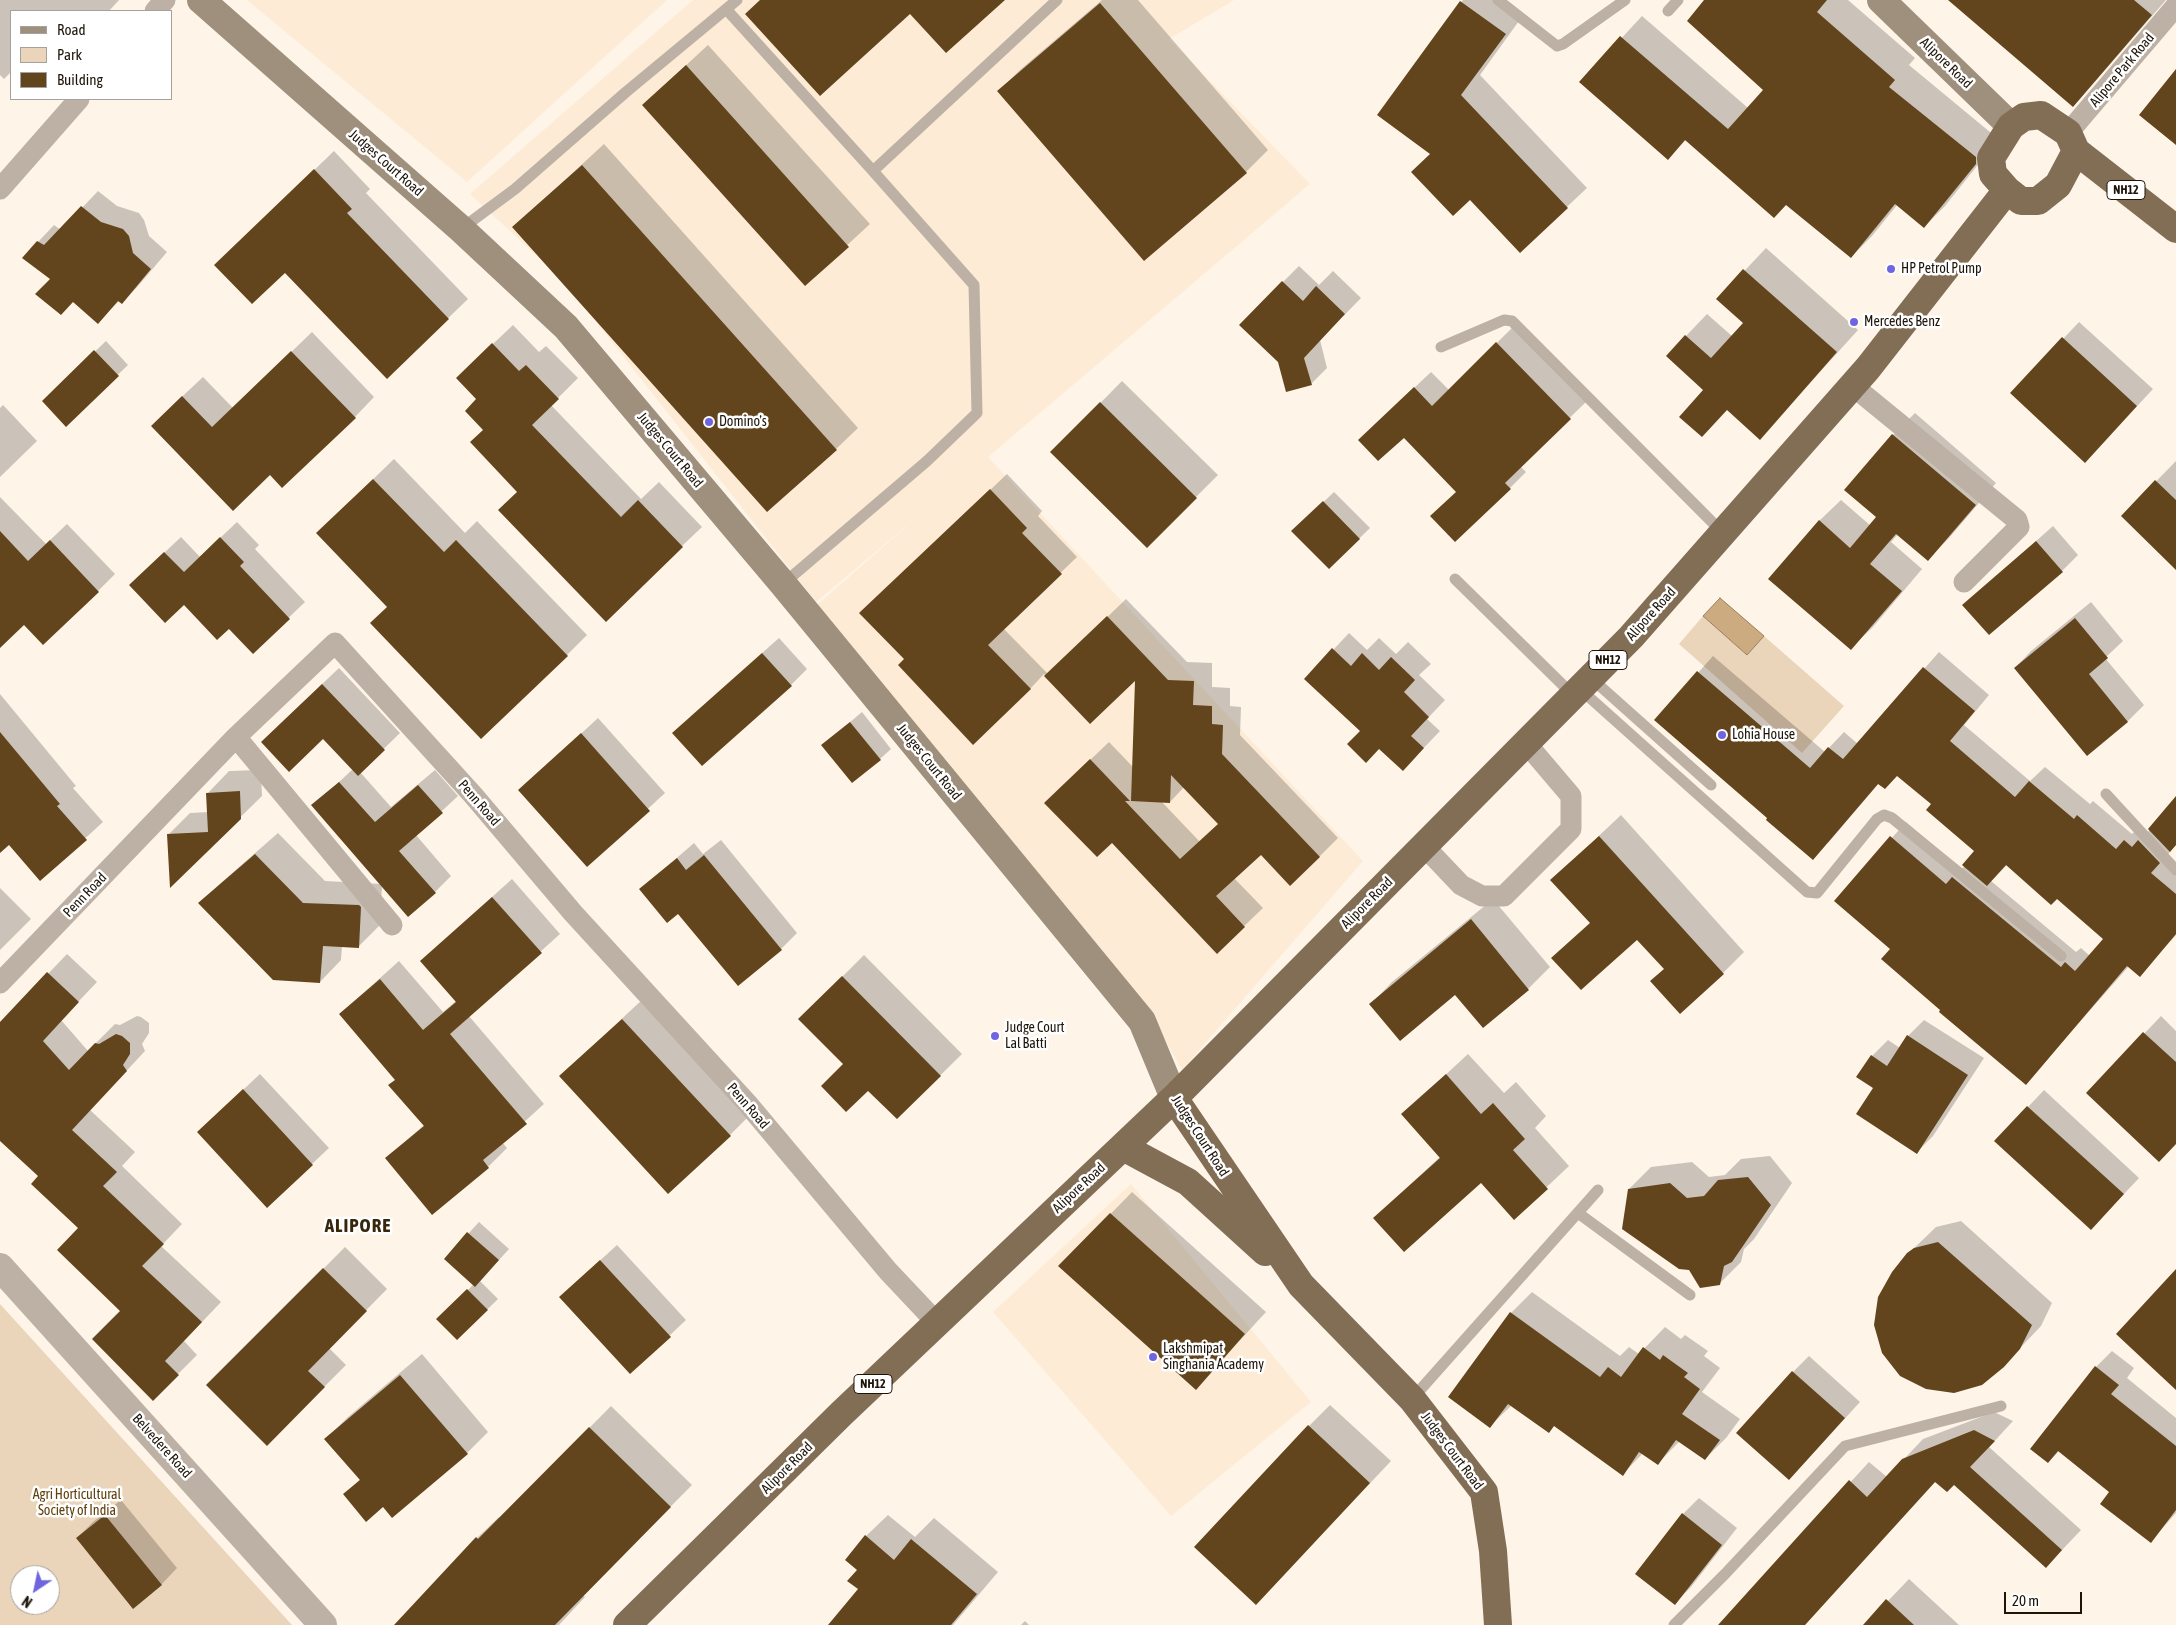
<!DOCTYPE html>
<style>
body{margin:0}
#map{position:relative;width:2176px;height:1625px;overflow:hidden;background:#fef4e8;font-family:"Asap Condensed",sans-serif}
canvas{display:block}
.legend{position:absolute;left:10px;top:10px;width:162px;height:90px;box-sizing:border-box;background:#fff;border:1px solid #a5a19d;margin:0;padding:6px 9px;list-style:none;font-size:15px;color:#1e150a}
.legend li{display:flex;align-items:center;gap:10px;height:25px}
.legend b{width:25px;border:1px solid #a5a19d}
.north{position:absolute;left:10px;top:1565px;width:50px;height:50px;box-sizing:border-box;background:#fff;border:1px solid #a5a19d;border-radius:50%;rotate:214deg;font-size:14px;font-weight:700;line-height:20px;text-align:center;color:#1e150a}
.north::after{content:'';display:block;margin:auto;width:18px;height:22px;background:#6f65df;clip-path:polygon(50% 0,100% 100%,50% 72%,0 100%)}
.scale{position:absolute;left:2004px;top:1592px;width:78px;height:22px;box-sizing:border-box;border:2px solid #1e150a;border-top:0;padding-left:6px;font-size:15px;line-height:18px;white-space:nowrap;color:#1e150a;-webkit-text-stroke:4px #fff;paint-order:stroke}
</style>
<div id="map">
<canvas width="2176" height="1625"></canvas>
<ul class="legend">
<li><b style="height:6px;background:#9f907d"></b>Road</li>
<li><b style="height:14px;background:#ebd5ba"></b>Park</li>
<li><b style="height:14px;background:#62451c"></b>Building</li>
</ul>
<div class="north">N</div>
<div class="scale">20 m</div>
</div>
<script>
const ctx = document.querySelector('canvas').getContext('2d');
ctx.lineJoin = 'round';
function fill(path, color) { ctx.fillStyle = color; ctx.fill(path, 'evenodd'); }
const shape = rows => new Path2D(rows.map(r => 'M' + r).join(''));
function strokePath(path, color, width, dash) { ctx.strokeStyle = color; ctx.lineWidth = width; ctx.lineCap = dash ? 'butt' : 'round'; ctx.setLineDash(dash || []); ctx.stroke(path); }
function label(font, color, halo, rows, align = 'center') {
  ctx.font = font + ' "Asap Condensed",sans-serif'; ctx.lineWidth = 5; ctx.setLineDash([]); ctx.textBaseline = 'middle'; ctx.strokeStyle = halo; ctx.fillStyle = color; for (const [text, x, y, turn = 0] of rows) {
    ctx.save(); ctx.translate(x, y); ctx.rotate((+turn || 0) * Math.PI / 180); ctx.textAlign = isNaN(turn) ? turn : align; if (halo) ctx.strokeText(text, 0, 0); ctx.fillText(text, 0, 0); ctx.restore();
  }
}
fill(shape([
 [247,0,667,0,467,182],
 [693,0,1234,0,1169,39,1310,184,988,457,1363,861,1182,1070,1145,1004,817,605,917,517,816,602,565,282,470,194],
 [1131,1184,1311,1402,1171,1516,993,1312]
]), '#fdebd5');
fill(shape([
 [1703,616,1747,655,1764,636,1844,706,1802,753,1679,644],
 [0,1304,292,1625,0,1625],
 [20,1575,50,1575,50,1605,20,1605]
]), '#ebd5ba');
const water = shape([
 [1720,598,1764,636,1747,655,1703,616,1720,598]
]);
fill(water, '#cdab81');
strokePath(water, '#987e5d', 1);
fill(shape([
 [0,0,119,0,109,11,11,11,11,72,4,79,0,75],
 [1102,0,1138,0,1268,150,1246,172,1144,260,999,91,1020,70],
 [1463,0,1505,0,1524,14,1480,75,1587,188,1520,251,1431,153,1379,115],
 [1706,0,1848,0,1915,58,1909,65,1996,137,1996,142,1945,206,1924,227,1897,205,1872,236,1851,257,1786,204,1686,140,1668,158,1581,82,1642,16,1748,108,1764,89],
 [1950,0,2166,0,2091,86,2073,105],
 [708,45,870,224,805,284,643,105],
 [604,144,858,428,836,449,514,227],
 [334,151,370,189,366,193,468,299,387,377,285,271,235,246],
 [98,191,117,206,139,213,144,220,149,236,167,252,138,286,122,303,119,301,98,322,52,279,38,242,54,225,61,230],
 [1766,248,1858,330,1760,438,1667,356,1707,314,1732,336,1745,322,1718,299],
 [1299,266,1319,285,1333,271,1361,298,1320,340,1327,368,1311,384,1283,282],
 [2079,322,2153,389,2101,445,2012,393],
 [513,325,539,352,546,346,578,378,551,405,641,499,659,482,702,527,682,546,519,492,484,429,478,399,477,359],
 [1513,327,1586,402,1520,466,1526,472,1510,488,1457,492,1404,436,1376,424,1431,372,1449,390],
 [312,332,374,397,355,417,270,473,172,406,203,377,233,408],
 [106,341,128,365,66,425,43,401],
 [1122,381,1218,475,1147,546,1052,452],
 [3,405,37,441,0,477,0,408],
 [1915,413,1996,483,1949,538,1928,559,1898,534,1891,542,1922,569,1873,627,1851,648,1819,521,1841,500,1871,526,1878,517,1893,435],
 [394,459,465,533,477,521,587,635,567,655,388,606,338,513],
 [2176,461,2176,568,2122,516],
 [1007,474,1042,511,1038,516,1077,557,1003,628,1048,674,1126,599,1187,662,1212,663,1212,687,1230,688,1230,706,1241,707,1240,735,1338,838,1319,857,1261,853,1234,878,1263,908,1217,952,1065,784,1109,742,1133,767,1136,678,1090,722,1044,674,1030,689,906,659,877,597],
 [1184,787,1219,824,1200,842,1161,801,1170,802],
 [1334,492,1370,528,1329,568,1293,531],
 [0,497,46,544,67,524,115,574,98,591,24,624,0,647],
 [237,522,259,545,255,549,305,602,253,652,229,627,184,604,147,569,181,537,200,557],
 [2053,526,2078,555,2062,571,1964,605],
 [2091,602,2123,641,2105,658,2144,705,2128,721,2087,755,2015,668,2031,651],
 [1349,633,1367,650,1379,638,1396,654,1408,642,1431,664,1419,675,1445,700,1427,719,1440,731,1419,753,1361,731,1306,679],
 [779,638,807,669,791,685,690,717],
 [1939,652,1989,695,1964,725,2030,781,2045,767,2090,804,2093,801,2132,834,2140,826,2147,833,2176,798,2176,844,2166,857,2176,866,2176,935,2140,975,2129,966,2026,1083,1942,1010,1892,949,1836,901,1906,822,1961,869,1965,866,1976,851,1932,804,1898,775,1879,783,1828,843,1769,817,1656,720,1713,656,1825,752,1844,732,1858,744],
 [2007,865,2057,897,2105,939,2090,956,2081,948,2076,952,1991,881],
 [339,668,400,733,360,772,391,807,435,770,458,796,416,835,451,876,435,892,382,885,380,925,358,947,342,946,341,960,320,982,200,903,222,882,278,833,325,881,381,884,313,806,353,769,323,738,278,726],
 [0,694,76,786,73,788,103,822,41,879,9,844,0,851],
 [862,712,891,749,880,759,823,745],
 [598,718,665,793,587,865,520,790],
 [261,770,262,796,171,885,169,834,190,813,209,812,208,793,229,771],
 [1621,815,1744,952,1723,973,1652,981,1665,968,1637,938,1553,958,1591,922,1552,880],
 [721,840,797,933,781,949,738,984,678,912,641,889,694,843,703,854],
 [512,879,560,934,469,1016,544,1104,502,1142,507,1148,488,1167,432,1213,387,1158,424,1125,396,1079,340,1014,399,961,443,1012,456,1001,421,961],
 [0,888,31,919,0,950],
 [1493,899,1550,967,1528,989,1483,1026,1456,993,1371,1004,1392,982],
 [67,954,97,982,61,1020,88,1051,115,1024,120,1025,137,1016,141,1017,149,1023,149,1033,142,1044,145,1051,90,1110,135,1152,122,1166,182,1224,161,1246,221,1302,184,1341,197,1355,153,1399,122,1311,80,1228,40,1176,0,1139,0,1024],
 [864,955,962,1054,897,1118,800,1019],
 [644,998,751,1114,730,1135,583,1055],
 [2161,1016,2176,1031,2176,1143,2088,1093],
 [1924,1020,1984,1058,1933,1136,1917,1152,1875,1088,1872,1056,1888,1040,1900,1048,1908,1036],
 [1468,1054,1504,1093,1516,1082,1546,1116,1535,1128,1569,1166,1514,1218,1481,1181,1374,1218,1441,1156,1403,1114],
 [260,1074,329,1148,267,1206,215,1116],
 [2044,1090,2139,1178,2107,1212,2028,1107],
 [1770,1156,1792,1183,1754,1239,1744,1249,1741,1262,1719,1284,1689,1269,1629,1189,1651,1167,1692,1162,1709,1177,1725,1175,1741,1159],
 [1132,1192,1266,1312,1196,1388,1060,1266],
 [1961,1221,2052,1303,2041,1326,2003,1366,1908,1254,1936,1227],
 [479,1222,509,1249,480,1281,498,1299,457,1339,438,1319,474,1284,445,1259],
 [617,1245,686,1320,630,1373,560,1297],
 [345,1247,387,1289,329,1348,346,1365,267,1444,208,1385],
 [1532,1292,1620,1356,1629,1347,1639,1354,1665,1327,1681,1339,1685,1335,1708,1351,1704,1356,1720,1368,1702,1392,1740,1419,1726,1438,1705,1459,1680,1441,1658,1463,1643,1453,1623,1474,1555,1425,1512,1405,1490,1426,1511,1313],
 [2112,1351,2134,1368,2127,1378,2176,1418,2176,1513,2151,1541,2111,1491,2059,1451,2048,1462,2096,1367],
 [422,1354,488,1432,467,1453,383,1505,345,1495,360,1479,326,1439,348,1417],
 [1809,1356,1860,1402,1805,1462,1793,1372],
 [1330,1405,1391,1461,1278,1581,1309,1426],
 [611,1406,692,1485,583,1595,585,1597,559,1625,395,1625,477,1538,499,1517,500,1518],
 [1994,1412,2013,1421,1989,1447,2081,1530,2046,1567,1954,1483,1936,1481,1805,1625,1719,1625,1869,1462,1887,1477,1923,1439],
 [1699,1498,1737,1528,1691,1587,1675,1603,1683,1514],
 [121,1500,177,1568,161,1585,77,1538,93,1522],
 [888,1515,915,1537,934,1518,998,1572,953,1625,844,1625,859,1589,866,1536],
 [1909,1579,1959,1625,1865,1625],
 [1025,1621,1029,1625,1021,1625]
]), '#0003');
fill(shape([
 [760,0,1005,0,946,53,910,14,820,96,745,14],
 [1704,0,1827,0,1817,12,1895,80,1889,87,1976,157,1976,164,1924,228,1895,204,1851,258,1786,205,1774,218,1685,140,1668,160,1579,82,1620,36,1728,129,1763,90,1687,21],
 [1948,0,2134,0,2152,15,2073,107],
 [1460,1,1506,34,1461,95,1568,208,1520,253,1470,200,1453,216,1411,172,1430,154,1377,115],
 [1100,3,1247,173,1144,261,997,91],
 [686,65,849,247,805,286,642,105],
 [2176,69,2176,145,2139,115],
 [582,165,837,450,767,512,512,227],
 [314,169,352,209,347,213,449,319,387,379,285,273,252,304,214,265],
 [81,206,101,222,123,229,129,236,133,253,151,269,122,304,118,301,98,324,73,302,61,315,35,294,50,279,22,258,37,241,44,245],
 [1743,269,1837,352,1760,440,1727,410,1702,437,1679,417,1703,390,1666,356,1685,335,1711,358,1743,323,1716,299],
 [1282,281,1303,301,1316,286,1345,314,1304,358,1312,385,1286,392,1278,362,1239,325],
 [2062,337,2137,406,2085,463,2010,393],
 [1496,342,1571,419,1505,483,1511,489,1455,542,1430,516,1456,492,1404,438,1378,461,1358,440,1414,387,1432,406],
 [492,343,519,371,526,365,559,399,532,425,621,517,638,500,683,547,606,622,498,510,517,492,470,442,483,430,465,411,476,399,456,378],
 [94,350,119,376,66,427,42,401],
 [291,351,356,418,282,488,270,475,233,511,151,426,182,396,212,427],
 [1100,402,1197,498,1147,548,1050,452],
 [1892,434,1976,505,1928,561,1896,534,1870,564,1902,591,1851,650,1768,579,1819,520,1850,548,1876,517,1844,490],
 [373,479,444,552,456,540,568,656,481,739,370,623,387,607,316,533],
 [2155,480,2176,500,2176,570,2121,516],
 [990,489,1027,528,1022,533,1062,574,988,645,1031,689,973,745,898,665,904,659,859,613],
 [1323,501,1360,539,1329,569,1291,531],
 [0,531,28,561,50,540,99,592,43,645,24,625,0,648],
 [220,537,244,562,240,566,290,619,253,654,229,629,217,640,184,605,165,623,129,585,164,552,184,572],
 [2036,541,2063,572,1989,635,1962,605],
 [1107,616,1168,680,1194,681,1193,705,1212,706,1212,724,1223,725,1222,754,1320,857,1290,886,1261,855,1216,896,1245,927,1217,954,1112,843,1097,857,1044,803,1090,759,1130,801,1125,801,1180,859,1218,824,1171,775,1170,803,1131,801,1135,681,1090,724,1044,676],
 [2075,618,2108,658,2089,674,2128,722,2087,756,2014,668],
 [1332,648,1351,666,1362,653,1379,670,1391,657,1415,680,1404,692,1429,717,1411,736,1424,748,1403,771,1379,749,1366,763,1347,744,1360,731,1304,679],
 [762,653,792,686,702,766,672,733],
 [1923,667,1975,711,1950,741,2015,797,2029,781,2074,819,2077,815,2116,849,2124,840,2132,847,2138,840,2160,863,2151,873,2176,894,2176,934,2140,977,2127,966,2026,1085,1939,1012,1940,1010,1881,959,1890,949,1834,901,1890,836,1946,884,1952,877,2061,967,2065,962,2075,971,2103,939,2057,899,2051,905,2006,865,1987,886,1962,865,1974,851,1926,810,1931,804,1897,776,1885,789,1878,784,1813,860,1766,820,1767,818,1654,720,1697,671,1810,768,1828,747,1843,759],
 [322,684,385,750,358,776,323,739,289,772,261,742],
 [850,722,881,760,852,783,821,745],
 [0,732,60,804,57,806,87,840,40,881,9,845,0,853],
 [581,733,650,811,587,867,518,790],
 [339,782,375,822,418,785,443,813,399,851,436,893,408,917,311,805],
 [240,791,241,819,170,888,167,834,208,832,206,793],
 [2176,796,2176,845,2170,852,2148,829],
 [1599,836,1724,974,1680,1014,1650,981,1664,969,1637,940,1581,990,1551,958,1590,923,1550,880],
 [255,854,303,903,359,905,361,907,359,948,323,946,320,983,273,980,198,903],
 [704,855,782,950,738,986,678,914,667,923,639,889,677,858,686,870],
 [492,897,542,953,450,1034,527,1124,483,1160,489,1168,432,1215,385,1158,424,1126,388,1085,395,1080,339,1014,380,979,423,1030,456,1002,420,961],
 [1471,919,1529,990,1483,1028,1455,995,1400,1041,1369,1004],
 [47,972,79,1002,43,1041,69,1070,95,1043,99,1044,116,1034,122,1036,130,1043,130,1054,123,1065,127,1071,72,1130,117,1172,103,1186,164,1244,142,1266,202,1322,165,1361,179,1375,153,1401,92,1339,120,1311,57,1250,78,1228,31,1184,38,1176,0,1141,0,1022],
 [842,976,941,1076,897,1119,868,1091,846,1112,821,1086,843,1064,798,1019],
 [622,1019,731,1136,668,1194,559,1076],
 [2143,1032,2176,1062,2176,1144,2159,1162,2086,1093],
 [1907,1035,1968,1075,1917,1154,1856,1114,1873,1088,1856,1077,1871,1055,1887,1066],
 [1446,1074,1481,1114,1493,1103,1525,1139,1513,1150,1548,1189,1514,1220,1481,1183,1404,1252,1373,1218,1440,1158,1401,1114],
 [243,1089,313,1165,267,1208,197,1132],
 [2027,1106,2124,1194,2091,1230,1994,1141],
 [1748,1177,1771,1205,1732,1262,1724,1266,1720,1285,1700,1288,1689,1270,1679,1269,1622,1229,1628,1189,1670,1183,1687,1198,1704,1196,1718,1180],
 [1110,1213,1245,1334,1196,1390,1058,1266],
 [467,1232,499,1260,475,1287,444,1259],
 [1938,1242,2032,1325,2020,1349,2004,1367,1982,1385,1954,1393,1926,1389,1900,1376,1882,1353,1874,1325,1878,1297,1892,1272,1907,1253,1914,1248],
 [600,1260,671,1337,630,1374,559,1297],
 [323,1268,367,1311,308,1371,325,1387,267,1446,206,1385],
 [2176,1269,2176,1390,2116,1334],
 [467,1289,488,1310,457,1340,436,1319],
 [1510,1312,1600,1377,1608,1367,1621,1377,1643,1347,1660,1360,1663,1355,1688,1373,1684,1377,1700,1389,1682,1414,1720,1440,1705,1460,1676,1440,1658,1465,1639,1452,1623,1476,1554,1426,1549,1433,1508,1404,1490,1428,1448,1397],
 [2095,1366,2119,1385,2111,1394,2176,1446,2176,1510,2151,1543,2100,1504,2109,1492,2058,1451,2048,1463,2030,1449],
 [1792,1371,1845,1418,1789,1480,1736,1433],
 [400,1375,468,1454,392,1518,383,1507,366,1522,343,1494,360,1480,324,1439],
 [1308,1425,1370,1483,1256,1605,1194,1547],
 [589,1427,671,1507,555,1625,394,1625,476,1537,478,1539],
 [1974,1430,1995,1441,1970,1467,2062,1550,2046,1568,1954,1485,1947,1492,1935,1482,1805,1625,1718,1625,1849,1480,1867,1497,1902,1459],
 [1682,1513,1722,1545,1675,1605,1635,1574],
 [105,1515,162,1585,133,1609,76,1538],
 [865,1535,894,1560,911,1539,977,1594,951,1625,828,1625,858,1589,847,1581,857,1570,845,1560],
 [1886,1599,1914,1625,1863,1625]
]), '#62451c');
strokePath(shape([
 [1498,0,1557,46,1563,44,1625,0],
 [726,9,873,171,1057,0],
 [1668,11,1678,0],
 [461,229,515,189,626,92,737,0],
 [1441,347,1504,320,1512,321,1723,533],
 [1455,579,1573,695],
 [783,584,927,461,977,413,974,285,873,171],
 [1591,678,1711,785],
 [1580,689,1807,892,1817,893,1877,819,1884,815,1892,818,2061,956],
 [2106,794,2176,870],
 [1578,1213,1690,1295],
 [1412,1399,1598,1190],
 [1674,1625,1725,1574,1845,1446,2001,1406]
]), '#bcb1a4', 11);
strokePath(shape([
 [155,11,165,0],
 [2068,133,2176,6],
 [0,189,79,99],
 [1853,386,2017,520,2019,527,1964,582],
 [236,737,392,925],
 [1424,846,1461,885,1482,896,1504,896,1571,829,1571,796,1526,743],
 [0,983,236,737,335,643,473,795,573,913,747,1103,888,1271,937,1323]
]), '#bcb1a4', 21);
strokePath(shape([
 [0,1267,323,1625]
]), '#bcb1a4', 28);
strokePath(shape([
 [201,0,461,229,566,327,783,584,1142,1021,1174,1098],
 [1881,0,2011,126]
]), '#9f907d', 28);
strokePath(shape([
 [2076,151,2058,185,2038,201,2021,201,2007,190,1993,174,1991,158,2011,126,2024,117,2041,115,2068,133,2076,151,2176,229],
 [1174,1098,1301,1285,1412,1399,1484,1492,1493,1551,1498,1625],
 [1123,1147,1188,1182,1265,1252],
 [627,1625,841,1414,1174,1098,1631,637,1868,368,2007,190]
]), '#826e55', 28);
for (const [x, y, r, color] of [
 [1891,269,5,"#6f65df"],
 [1854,322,5,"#6f65df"],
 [709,422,5,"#6f65df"],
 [1722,735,5,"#6f65df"],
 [995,1036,5,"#6f65df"],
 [1153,1357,5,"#6f65df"]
]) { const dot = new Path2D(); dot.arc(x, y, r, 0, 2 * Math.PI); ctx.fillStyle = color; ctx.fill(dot); strokePath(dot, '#fff', 2); }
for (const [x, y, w] of [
 [2126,190,38],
 [1608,660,38],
 [873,1384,38]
]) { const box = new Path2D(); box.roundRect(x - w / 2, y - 9.5, w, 19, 4); ctx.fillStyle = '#fff'; ctx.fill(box); strokePath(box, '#1e150a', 1); }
label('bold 12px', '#1e150a', null, [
 ["NH12",2126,190],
 ["NH12",1608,660],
 ["NH12",873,1384]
]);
label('14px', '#1e150a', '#fff', [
 ["Alipore Road",1946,63,44],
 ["Alipore Park Road",2122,70,-50],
 ["Judges Court Road",386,163,41],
 ["Judges Court Road",670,450,50],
 ["Alipore Road",1651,614,-48],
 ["Judges Court Road",929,762,51],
 ["Penn Road",479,803,49],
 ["Penn Road",85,895,-46],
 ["Alipore Road",1367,903,-45],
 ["Penn Road",748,1106,49],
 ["Judges Court Road",1200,1136,57],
 ["Alipore Road",1079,1188,-43],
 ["Belvedere Road",162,1446,48],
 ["Judges Court Road",1452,1451,53],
 ["Alipore Road",787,1468,-45]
]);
label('14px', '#1e150a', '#fff', [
 ["HP Petrol Pump",1901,269],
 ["Mercedes Benz",1864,322],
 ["Domino's",719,422],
 ["Lohia House",1732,735],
 ["Judge Court",1005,1028],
 ["Lal Batti",1005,1044],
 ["Lakshmipat",1163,1349],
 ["Singhania Academy",1163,1365]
], 'left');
label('14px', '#603f0b', '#fff', [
 ["Agri Horticultural",77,1495],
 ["Society of India",77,1511]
]);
ctx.letterSpacing = '1px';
label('bold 19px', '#38260c', '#fff', [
 ["ALIPORE",358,1226]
]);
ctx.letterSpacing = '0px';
</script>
